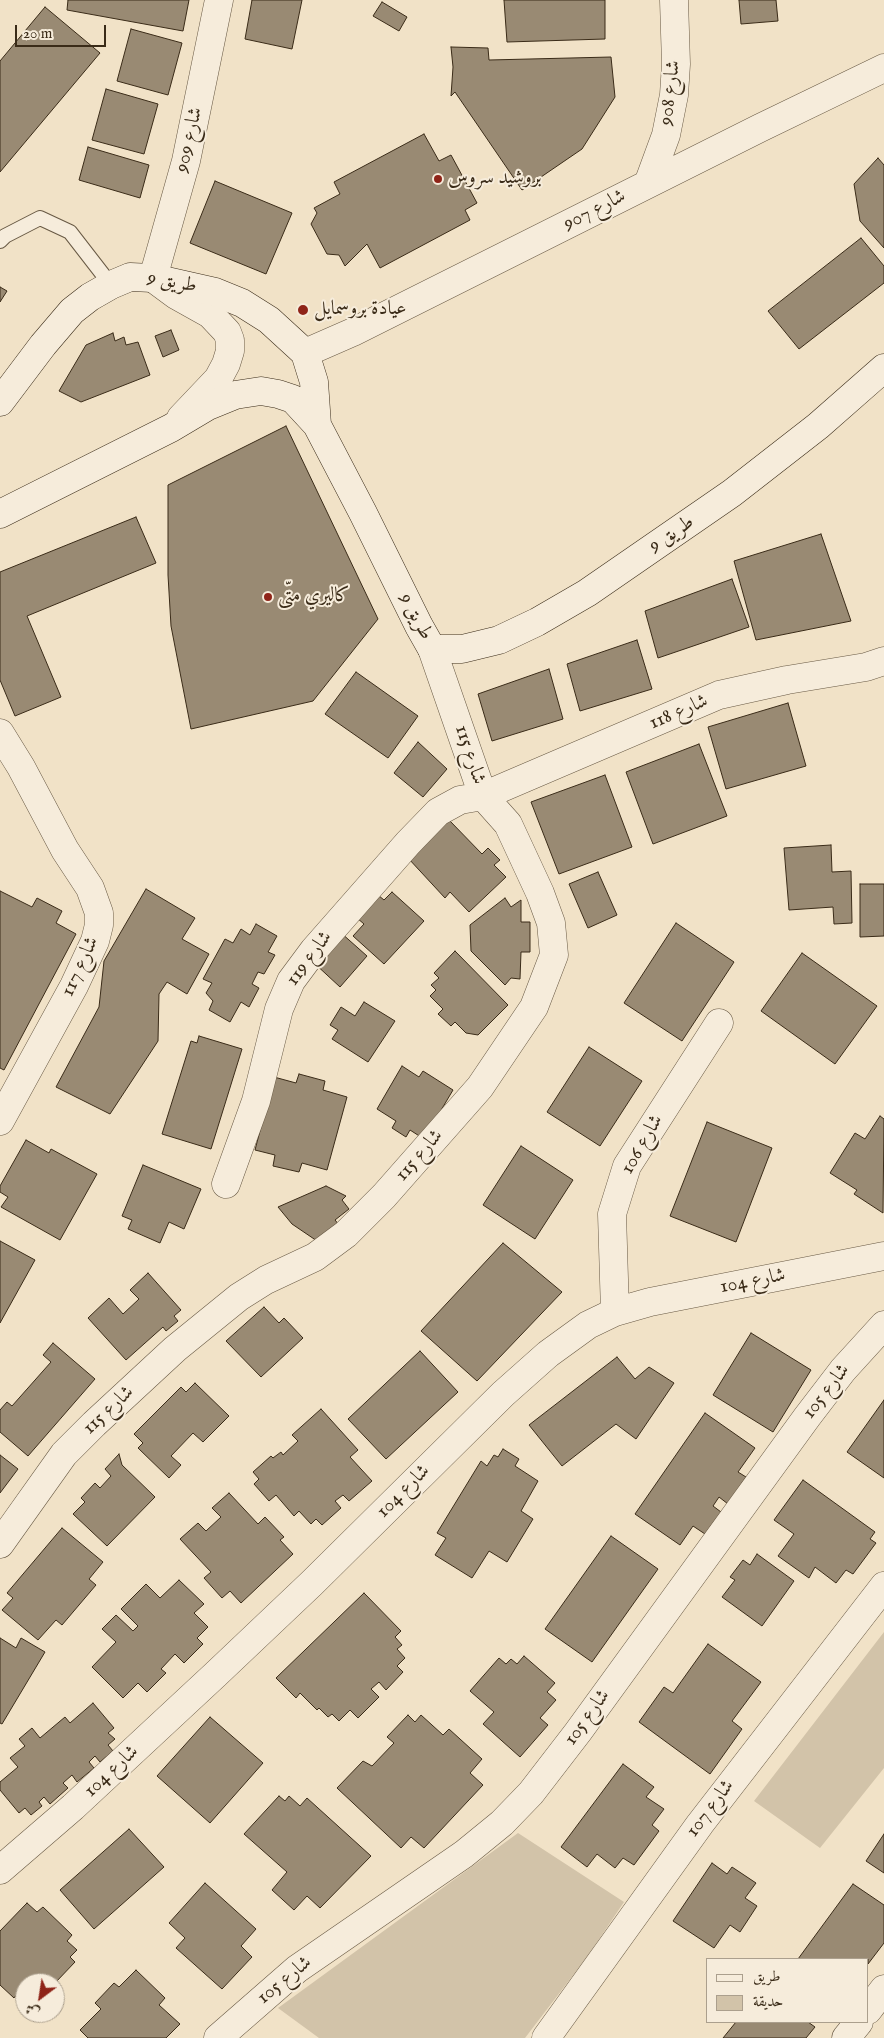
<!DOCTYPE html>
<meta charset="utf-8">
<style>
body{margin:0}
#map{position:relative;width:884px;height:2038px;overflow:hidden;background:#f1e2c7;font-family:"IM FELL English",Amiri,serif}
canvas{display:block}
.legend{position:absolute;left:706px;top:1958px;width:162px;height:65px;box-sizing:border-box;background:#f6ecdb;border:1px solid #ab9f8d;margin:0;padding:6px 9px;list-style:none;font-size:15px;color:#3a2b18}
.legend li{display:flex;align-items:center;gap:10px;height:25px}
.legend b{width:25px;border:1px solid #ab9f8d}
.north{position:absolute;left:15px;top:1973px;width:50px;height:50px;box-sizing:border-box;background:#f6ecdb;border:1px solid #ab9f8d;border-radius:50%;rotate:211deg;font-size:14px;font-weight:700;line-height:20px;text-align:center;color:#3a2b18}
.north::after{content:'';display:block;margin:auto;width:18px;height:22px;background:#8f2418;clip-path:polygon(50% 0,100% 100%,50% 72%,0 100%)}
.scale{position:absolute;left:15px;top:25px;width:91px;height:22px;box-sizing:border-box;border:2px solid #3a2b18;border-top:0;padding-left:6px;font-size:15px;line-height:18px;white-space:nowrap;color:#3a2b18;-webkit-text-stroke:4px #f6ecdb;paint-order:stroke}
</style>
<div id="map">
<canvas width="884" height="2038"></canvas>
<ul class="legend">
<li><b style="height:6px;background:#f6ecdb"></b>طريق</li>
<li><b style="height:14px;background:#d2c3a9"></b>حديقة</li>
</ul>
<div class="north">ش</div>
<div class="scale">20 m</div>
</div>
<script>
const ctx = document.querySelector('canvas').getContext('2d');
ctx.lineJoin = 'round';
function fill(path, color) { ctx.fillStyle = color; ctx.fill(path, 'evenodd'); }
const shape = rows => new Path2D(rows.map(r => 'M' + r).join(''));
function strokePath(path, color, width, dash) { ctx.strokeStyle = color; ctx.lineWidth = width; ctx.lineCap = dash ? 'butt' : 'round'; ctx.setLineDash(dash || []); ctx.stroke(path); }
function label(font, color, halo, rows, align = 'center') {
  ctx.font = font + ' "IM FELL English",Amiri,serif'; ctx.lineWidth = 4; ctx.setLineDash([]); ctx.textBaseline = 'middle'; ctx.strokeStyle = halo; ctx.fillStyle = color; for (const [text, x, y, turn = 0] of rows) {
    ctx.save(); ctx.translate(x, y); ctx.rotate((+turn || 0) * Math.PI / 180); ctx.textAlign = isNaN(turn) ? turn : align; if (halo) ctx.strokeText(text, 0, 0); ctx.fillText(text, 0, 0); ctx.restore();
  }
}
fill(shape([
 [884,1632,884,1768,820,1848,754,1801],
 [518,1833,624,1902,587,1957,525,2038,319,2038,278,2008]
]), '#d2c3a9');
const building = shape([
 [68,0,189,0,183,31,67,10,68,0],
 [252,0,302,0,292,49,245,39,252,0],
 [504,0,605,0,605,39,507,42,504,0],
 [739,0,776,0,778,21,741,24,739,0],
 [382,2,407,17,399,31,373,16,382,2],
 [45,7,100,53,0,172,0,61,45,7],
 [131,29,182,43,168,95,117,81,131,29],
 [451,47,488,48,489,60,611,57,615,97,582,149,522,190,455,92,451,96,453,67,451,47],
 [106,89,158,104,144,154,92,140,106,89],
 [424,134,439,161,451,155,477,203,465,210,470,220,380,268,367,244,345,266,339,255,327,254,311,224,317,213,314,208,340,194,334,182,424,134],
 [88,147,149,165,140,198,79,180,88,147],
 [878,158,884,165,884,248,860,221,854,184,878,158],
 [215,181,292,213,266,274,190,243,215,181],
 [861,238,884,266,884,283,799,349,768,311,861,238],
 [0,287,7,291,0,302,0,287],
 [171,330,179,350,163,357,155,336,171,330],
 [113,333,115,341,124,337,126,345,138,342,150,375,81,402,59,391,86,345,113,333],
 [286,426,378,619,313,701,191,729,171,626,168,575,168,485,286,426],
 [136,517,156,563,27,616,61,697,15,716,0,680,0,572,136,517],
 [821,534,851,621,756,640,734,561,821,534],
 [732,579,749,627,658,658,645,611,732,579],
 [637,640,652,689,580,711,567,664,637,640],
 [549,669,563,719,492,741,478,694,549,669],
 [356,672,418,716,388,758,325,714,356,672],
 [788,703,806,766,726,789,708,727,788,703],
 [418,742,447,769,423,797,394,773,418,742],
 [699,744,727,816,653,844,626,772,699,744],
 [605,775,632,847,559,874,531,802,605,775],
 [449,820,482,854,488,848,500,860,494,865,506,877,469,912,450,892,445,898,408,858,449,820],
 [831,845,832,872,851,871,852,923,834,924,833,907,789,910,784,848,831,845],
 [598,872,617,915,588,928,569,884,598,872],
 [860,884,884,884,884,936,860,937,860,884],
 [146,889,195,918,182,939,209,954,187,994,167,982,159,994,158,1041,110,1114,56,1087,99,1007,104,961,146,889],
 [0,891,32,907,37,898,62,911,56,923,76,934,4,1070,0,1068,0,891],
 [392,892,424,921,384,964,353,936,364,924,357,918,378,895,384,900,392,892],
 [505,898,511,907,521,900,521,922,530,922,530,952,521,952,520,979,511,978,505,985,471,951,470,925,505,898],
 [676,923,734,962,682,1041,624,1003,676,923],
 [256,924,277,936,268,952,275,955,264,974,258,972,252,984,259,988,249,1007,241,1002,230,1022,209,1010,213,1001,206,993,212,983,203,979,225,939,233,943,241,929,250,935,256,924],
 [340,932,367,956,340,987,313,962,340,932],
 [455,951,508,1005,478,1035,466,1033,455,1022,451,1026,438,1014,443,1009,430,996,436,990,431,985,439,978,434,973,455,951],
 [802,953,877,1006,835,1064,761,1011,802,953],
 [364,1002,395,1021,368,1062,332,1039,338,1030,330,1025,341,1007,355,1016,364,1002],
 [199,1036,242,1049,211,1149,162,1134,191,1041,197,1043,199,1036],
 [589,1047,642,1081,600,1146,547,1112,589,1047],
 [402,1066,419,1077,423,1071,453,1090,424,1139,410,1130,406,1137,392,1128,396,1121,377,1109,402,1066],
 [299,1074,325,1081,323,1090,347,1097,327,1170,302,1163,299,1172,273,1166,275,1155,255,1150,274,1077,296,1083,299,1074],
 [880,1116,884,1119,883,1213,854,1194,857,1190,830,1173,855,1133,865,1139,880,1116],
 [707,1122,772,1148,736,1242,670,1216,707,1122],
 [26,1140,49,1153,51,1149,97,1174,60,1240,1,1207,8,1197,0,1192,0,1186,26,1140],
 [521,1146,573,1180,535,1239,483,1205,521,1146],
 [143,1165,201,1189,184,1229,169,1222,160,1243,128,1229,132,1220,122,1216,143,1165],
 [326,1186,346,1196,342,1200,349,1209,335,1220,340,1226,320,1243,292,1224,278,1207,326,1186],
 [0,1241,35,1260,0,1323,0,1241],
 [503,1243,562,1292,477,1381,421,1331,503,1243],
 [148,1273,181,1310,174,1316,178,1321,166,1331,163,1327,126,1360,88,1318,109,1298,123,1314,139,1299,130,1290,148,1273],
 [264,1307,279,1323,284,1318,303,1338,261,1377,226,1341,264,1307],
 [751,1333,811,1370,773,1432,713,1395,751,1333],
 [53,1343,95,1379,28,1456,0,1432,0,1410,7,1402,12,1406,51,1362,43,1355,53,1343],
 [420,1351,458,1392,386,1459,348,1419,420,1351],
 [617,1357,635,1379,649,1367,674,1383,636,1439,616,1424,562,1466,529,1425,617,1357],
 [195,1383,229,1416,203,1442,193,1433,171,1456,181,1465,169,1478,138,1448,143,1443,134,1434,181,1387,186,1392,195,1383],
 [884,1400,884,1478,847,1452,884,1400],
 [321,1409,358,1450,350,1457,372,1481,349,1501,343,1495,335,1501,341,1508,322,1525,316,1519,311,1524,299,1511,294,1516,276,1495,269,1501,254,1484,259,1479,253,1472,271,1456,273,1458,281,1452,283,1455,298,1441,292,1435,321,1409],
 [705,1413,755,1448,738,1472,746,1477,728,1504,719,1497,713,1506,721,1512,705,1534,693,1526,680,1545,635,1514,705,1413],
 [503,1449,519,1459,515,1466,538,1481,521,1511,533,1519,507,1562,489,1551,472,1578,435,1555,446,1538,437,1533,481,1461,487,1466,494,1455,498,1457,503,1449],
 [119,1454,122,1465,155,1497,107,1546,73,1514,85,1502,81,1498,95,1483,100,1488,111,1476,105,1469,119,1454],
 [0,1455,18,1469,0,1493,0,1455],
 [803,1480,875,1532,870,1539,876,1543,853,1574,846,1570,836,1583,815,1567,809,1578,778,1556,794,1534,774,1520,803,1480],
 [229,1493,258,1524,265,1517,284,1537,280,1540,293,1554,241,1603,230,1591,222,1598,204,1578,211,1572,180,1539,198,1523,206,1531,221,1517,212,1508,229,1493],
 [62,1528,103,1562,89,1579,96,1585,62,1625,56,1620,38,1640,2,1610,13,1598,7,1593,62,1528],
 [611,1536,658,1569,592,1662,545,1629,611,1536],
 [757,1554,794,1581,762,1626,722,1597,735,1580,730,1577,743,1560,750,1565,757,1554],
 [179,1580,204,1604,194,1613,208,1627,197,1638,203,1644,184,1663,175,1654,161,1669,166,1673,147,1692,138,1683,123,1698,92,1667,116,1642,102,1629,116,1615,133,1631,138,1626,121,1609,146,1584,160,1598,179,1580],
 [364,1593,401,1631,395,1637,402,1645,397,1649,405,1658,397,1666,403,1672,386,1690,379,1682,371,1689,379,1697,358,1718,350,1710,339,1721,332,1714,328,1717,319,1708,317,1710,300,1693,296,1698,276,1678,364,1593],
 [0,1638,16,1648,21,1638,45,1652,2,1724,0,1723,0,1638],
 [708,1644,761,1682,732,1721,742,1729,710,1774,639,1722,664,1687,673,1693,708,1644],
 [524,1656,555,1683,547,1692,556,1700,540,1718,548,1725,520,1757,483,1724,494,1712,470,1691,499,1658,506,1664,511,1659,517,1664,524,1656],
 [93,1703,114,1728,108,1733,115,1739,108,1745,113,1751,100,1762,95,1756,89,1762,94,1768,77,1782,72,1775,63,1783,68,1788,50,1804,44,1797,39,1802,42,1806,31,1815,25,1808,19,1813,0,1790,0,1782,18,1767,10,1758,25,1746,19,1739,32,1728,40,1738,65,1717,70,1723,93,1703],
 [408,1715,415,1722,421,1715,443,1735,449,1729,482,1759,470,1773,483,1785,424,1848,411,1837,401,1848,337,1788,363,1761,372,1766,394,1743,387,1737,408,1715],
 [210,1717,263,1763,210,1823,157,1776,210,1717],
 [623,1764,654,1787,646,1797,664,1809,652,1825,659,1831,634,1865,623,1858,615,1868,597,1854,587,1867,561,1847,623,1764],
 [279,1796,285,1801,289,1796,300,1806,307,1798,371,1856,320,1908,307,1896,294,1910,272,1890,287,1872,244,1834,279,1796],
 [129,1829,164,1867,94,1929,60,1890,129,1829],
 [884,1834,884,1873,866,1861,884,1834],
 [712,1863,727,1874,732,1867,756,1883,745,1898,757,1906,740,1932,730,1925,714,1948,673,1921,712,1863],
 [205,1883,256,1929,241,1946,252,1957,222,1989,176,1948,185,1938,169,1923,205,1883],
 [853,1884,884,1905,884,1943,868,1964,868,1959,798,1959,853,1884],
 [27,1903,37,1912,43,1907,72,1935,67,1941,77,1950,70,1957,75,1962,55,1983,25,1983,25,1999,18,1993,14,1998,0,1985,0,1931,27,1903],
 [136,1970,165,1998,159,2005,180,2024,166,2038,88,2038,80,2030,101,2009,95,2003,114,1983,119,1987,136,1970],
 [736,2022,808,2022,815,2027,806,2038,723,2038,736,2022]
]);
fill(building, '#998a73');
strokePath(building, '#3a2b18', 1);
const lane = shape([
 [0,241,5,236,40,218,70,232,111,285]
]);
const street = shape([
 [648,184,666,135,674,95,676,64,674,0],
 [305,353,353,332,760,128,884,68],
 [181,418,218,379,226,364,230,351,230,340,227,332,210,314,176,295,153,278,186,161,219,0],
 [0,733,21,767,65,850,90,888,99,913,99,925,95,941,74,986,0,1121],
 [226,1184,256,1101,279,1009,291,981,314,950,408,843,438,812,460,800,483,796,719,695,787,680,866,667,884,661],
 [615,1312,612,1214,627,1166,719,1023],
 [0,1544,64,1454,94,1424,175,1349,239,1297,266,1280,315,1257,346,1234,384,1196,480,1087,534,1007,554,955,551,923,540,893,508,824,483,796,432,649],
 [0,1870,73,1807,216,1674,312,1583,503,1394,548,1354,588,1325,615,1312,650,1302,884,1256],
 [868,2010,884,1989],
 [218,2038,297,1969,464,1854,502,1823,531,1793,578,1732,807,1417,843,1370,884,1325],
 [546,2038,700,1824,884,1586],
 [846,2038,859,2022]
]);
const secondary = shape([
 [0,402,43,345,72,311,90,297,111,285,130,277,153,278,215,292,242,303,269,320,305,353,314,382,317,425],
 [0,514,171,428,208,406,235,395,261,391,278,394,293,399,317,425,363,513,419,626,432,649,462,649,499,640,537,622,587,593,732,493,818,426,884,368]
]);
strokePath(lane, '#685944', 16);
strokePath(street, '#685944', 29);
strokePath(secondary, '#3a2b18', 29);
strokePath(lane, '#f6ecdb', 14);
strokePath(street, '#f6ecdb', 28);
strokePath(secondary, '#f6ecdb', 28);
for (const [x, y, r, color] of [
 [438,179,5,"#8f2418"],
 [303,310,6,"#8f2418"],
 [268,597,5,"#8f2418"]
]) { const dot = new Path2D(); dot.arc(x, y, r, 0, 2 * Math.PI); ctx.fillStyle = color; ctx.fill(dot); strokePath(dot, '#f6ecdb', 2); }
label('20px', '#3a2b18', '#f6ecdb', [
 ["شارع 908",671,93,-83],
 ["شارع 909",190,140,-77],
 ["شارع 907",595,211,-27],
 ["9 طريق",172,283,10],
 ["طريق 9",672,535,-34],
 ["9 طريق",415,617,62],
 ["شارع 118",679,713,-23],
 ["شارع 115",469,755,72],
 ["شارع 119",310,959,-53],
 ["شارع 117",81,967,-65],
 ["شارع 106",643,1145,-60],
 ["شارع 115",420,1156,-49],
 ["شارع 104",753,1282,-11],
 ["شارع 105",827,1392,-52],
 ["شارع 115",109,1411,-43],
 ["شارع 104",404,1492,-45],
 ["شارع 105",588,1718,-54],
 ["شارع 104",112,1772,-43],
 ["شارع 107",711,1809,-53],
 ["شارع 105",285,1981,-39]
]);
label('20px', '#3a2b18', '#f6ecdb', [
 ["بروشيد سروس",448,179],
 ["عيادة بروسمايل",314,310],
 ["كاليري متّى",278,597]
], 'left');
</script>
